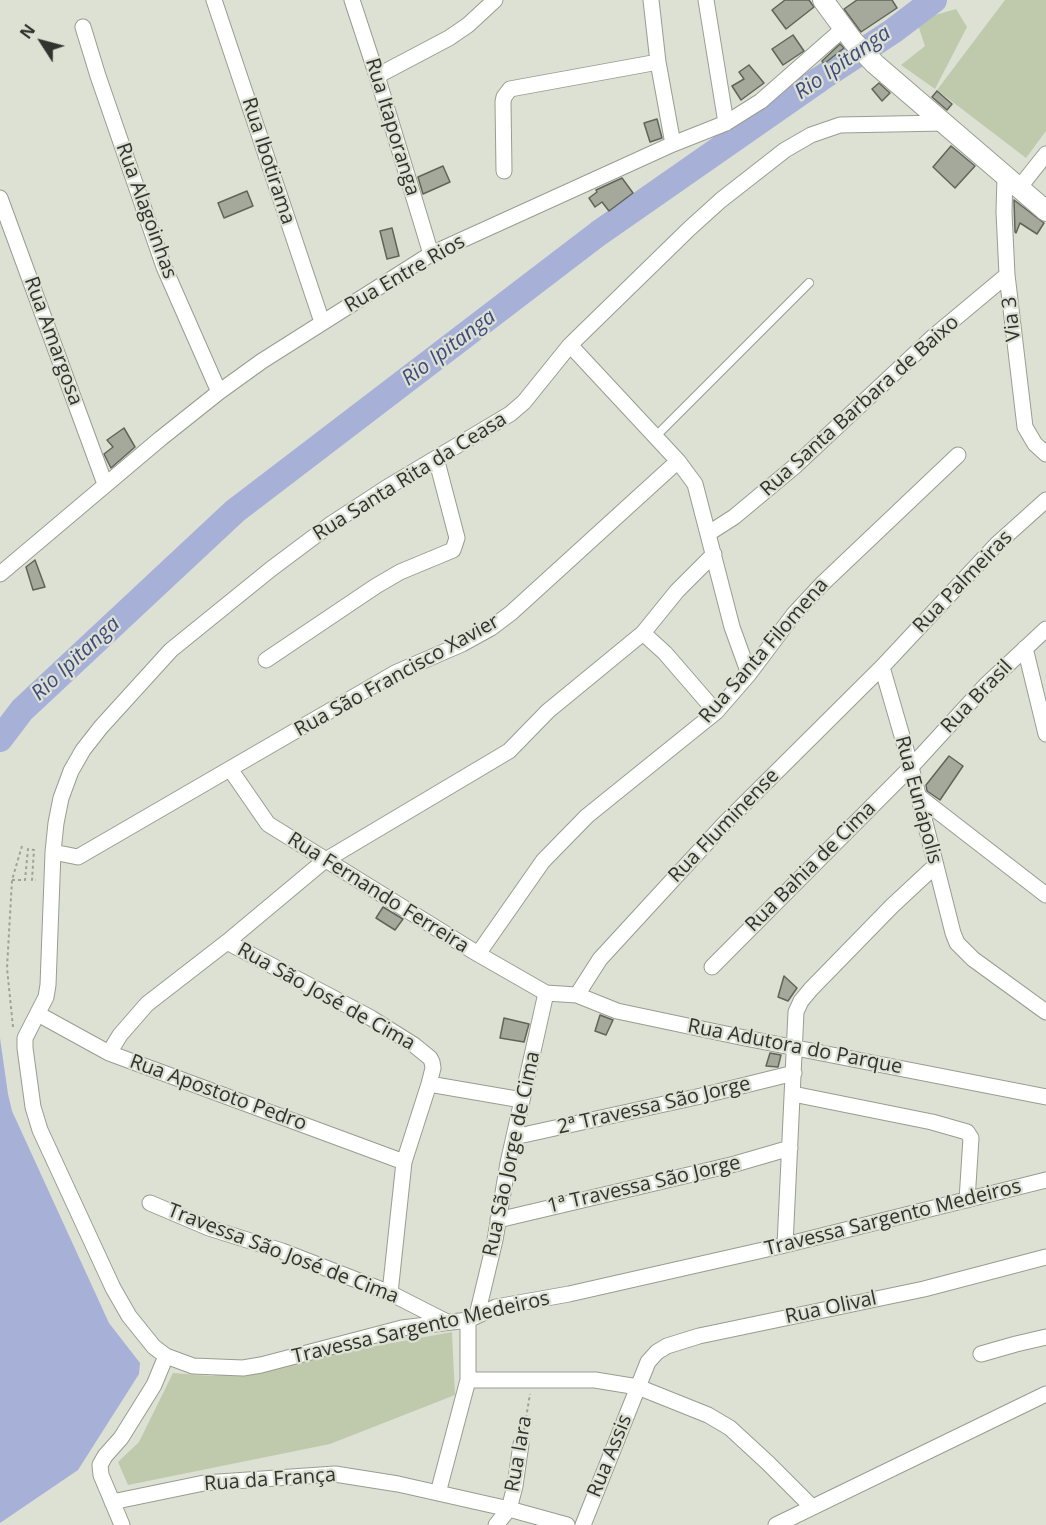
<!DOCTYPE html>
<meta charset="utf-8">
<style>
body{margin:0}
#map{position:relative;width:1046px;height:1525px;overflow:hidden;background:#dce1d3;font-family:"Open Sans",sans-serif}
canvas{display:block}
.north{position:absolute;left:12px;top:12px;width:60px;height:60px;-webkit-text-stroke:4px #dce1d3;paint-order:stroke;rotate:306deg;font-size:16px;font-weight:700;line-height:24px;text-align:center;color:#31332e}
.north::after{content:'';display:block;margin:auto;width:21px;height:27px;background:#31332e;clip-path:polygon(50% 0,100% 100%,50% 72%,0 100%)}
</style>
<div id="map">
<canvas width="1046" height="1525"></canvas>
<div class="north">N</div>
</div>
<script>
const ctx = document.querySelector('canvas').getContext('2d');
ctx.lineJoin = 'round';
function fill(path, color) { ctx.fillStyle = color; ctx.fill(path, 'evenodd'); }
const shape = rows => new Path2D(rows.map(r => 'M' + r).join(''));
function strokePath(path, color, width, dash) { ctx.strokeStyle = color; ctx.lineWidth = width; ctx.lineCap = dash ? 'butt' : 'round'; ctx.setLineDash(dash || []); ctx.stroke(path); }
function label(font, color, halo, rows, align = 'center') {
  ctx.font = font + ' "Open Sans",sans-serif'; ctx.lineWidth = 4.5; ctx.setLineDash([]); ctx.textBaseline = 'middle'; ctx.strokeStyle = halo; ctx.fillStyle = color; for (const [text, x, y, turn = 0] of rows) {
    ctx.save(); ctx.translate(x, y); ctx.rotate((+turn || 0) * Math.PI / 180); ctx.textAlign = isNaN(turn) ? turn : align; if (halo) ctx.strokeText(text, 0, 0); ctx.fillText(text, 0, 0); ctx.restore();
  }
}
fill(shape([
 [1005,0,1046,0,1046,131,1026,158,937,90],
 [956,9,967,27,935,89,901,65,925,46,917,22,921,19],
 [452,1332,455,1395,330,1444,128,1485,118,1462,139,1442,173,1373,212,1376]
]), '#bfcaac');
fill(shape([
 [0,1038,8,1094,12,1111,109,1323,140,1363,139,1374,78,1470,0,1523]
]), '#a7b1d8');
strokePath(shape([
 [0,739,22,710,235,511,599,233,820,79,893,31,934,0]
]), '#a7b1d8', 26);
const building = shape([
 [785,0,809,0,814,7,786,29,772,10,785,0],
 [857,0,892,0,897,8,861,32,844,9,857,0],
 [793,35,804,51,783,65,772,49,793,35],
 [840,44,844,48,824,64,822,61,840,44],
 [749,65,764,83,741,100,732,86,744,79,739,72,749,65],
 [879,83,890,93,882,101,872,89,879,83],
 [937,91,952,104,947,110,932,97,937,91],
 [657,119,662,138,650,142,644,123,657,119],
 [951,146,975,166,955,188,933,167,951,146],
 [443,166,450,182,423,194,418,177,443,166],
 [622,178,633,193,609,211,602,202,595,207,589,198,597,192,596,190,622,178],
 [247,191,253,206,224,218,218,203,247,191],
 [1014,200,1044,223,1037,234,1020,223,1016,233,1015,232,1014,200],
 [392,228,399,256,387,259,380,231,392,228],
 [124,428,135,447,111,468,104,454,113,447,107,440,124,428],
 [35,560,45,587,33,590,26,567,35,560],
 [949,756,963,766,940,800,927,791,926,785,949,756],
 [383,907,403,919,395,930,376,918,383,907],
 [784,976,797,988,788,1001,778,997,784,976],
 [600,1015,613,1020,606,1035,595,1031,600,1015],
 [504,1018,529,1024,524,1042,500,1038,504,1018],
 [770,1053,781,1055,778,1067,766,1066,770,1053]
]);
fill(building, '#a4a99c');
strokePath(building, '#616559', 1.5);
const service = shape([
 [655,437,809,283]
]);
const minor = shape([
 [214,0,322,322],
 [352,0,377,76,431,254],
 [651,0,658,62,673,144],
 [706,0,726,123],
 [83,27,98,76,164,267,219,392],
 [377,76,449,38,468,25,495,0],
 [944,123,840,125,811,135,785,150,721,200,690,228,570,345,524,402,510,414,386,488,331,524,271,569,171,650,101,727,83,750,71,771,61,798,56,823,53,852,48,985,46,997,25,1038,25,1048,33,1107,40,1130,113,1288,129,1316,154,1347,166,1356,193,1366,243,1368,261,1365,402,1328,468,1320,496,1307,569,1294,785,1245,1046,1180],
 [504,171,503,102,504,97,510,89,658,62],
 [1005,176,1004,212,1007,275,1025,427,1035,444,1046,454],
 [1019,188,1046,154],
 [0,198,105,484],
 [570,345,678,461,695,484,732,627,749,674],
 [709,533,734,517,794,467,934,336,1007,275],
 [0,574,160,439,219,392,262,361,431,254,673,144,726,123,761,101,843,29],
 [643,633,665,653,716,712],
 [1025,648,1046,734],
 [266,660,376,586,400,572,453,550,457,538,436,458],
 [882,667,911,767,953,933,957,943,973,959,1046,1012],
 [230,769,268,824,478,954,546,993,577,995,617,1011,740,1037,1046,1097],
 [918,796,1046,895],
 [53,852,78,857,395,673,462,644,491,628,511,613,678,461],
 [227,942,371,1018,414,1045,430,1058,432,1062,433,1068,429,1084,404,1162,390,1293],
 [478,954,543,861,587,816,716,712,749,674,794,614,821,585,958,455],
 [712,967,911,767,986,685,1046,629],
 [577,995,600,959,725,823,882,667,997,544,1046,500],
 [38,1014,109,1053,404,1162],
 [109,1053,120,1035,147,1004,227,942,324,861,509,751,548,711,643,633,677,591,714,554],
 [429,1084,522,1100],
 [793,1094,932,1122,967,1132,971,1138,967,1200],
 [514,1137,701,1096,794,1073],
 [150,1203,209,1228,282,1251,390,1293,447,1322],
 [498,1220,735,1164,790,1148],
 [785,1245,796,1012,801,1001,811,989,892,906,936,865],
 [477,1315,495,1240,508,1163,546,993],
 [981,1354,1016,1344,1046,1337],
 [468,1380,595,1380,638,1387,708,1415,730,1428,768,1463,812,1507],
 [438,1493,468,1380,468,1320],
 [112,1502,204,1483,335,1474,398,1484,509,1509,567,1525],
 [122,1525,101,1475,100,1465,105,1456,121,1438,154,1385,166,1356],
 [496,1525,509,1509,515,1486,521,1444],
 [583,1525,648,1362,657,1352,667,1346,699,1336,924,1289,1046,1257],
 [776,1525,1046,1394]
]);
const tertiary = shape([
 [823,0,853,41,875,64,1046,211]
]);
strokePath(service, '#989d90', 10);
strokePath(minor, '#989d90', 17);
strokePath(tertiary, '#989d90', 22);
strokePath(shape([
 [12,880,25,880,28,849,34,850,32,880,36,880],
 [13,1027,7,968,12,880,22,846],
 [524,1430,530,1394]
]), '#9ea297', 2, [3, 3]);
strokePath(service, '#fff', 8);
strokePath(minor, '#fff', 15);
strokePath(tertiary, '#fff', 20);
label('20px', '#31332e', '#dce1d3', [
 ["Rua Itaporanga",392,127,73],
 ["Rua Ibotirama",268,161,72],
 ["Rua Alagoinhas",146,211,70],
 ["Rua Entre Rios",405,274,-30],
 ["Via 3",1012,319,-96],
 ["Rua Amargosa",53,341,70],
 ["Rua Santa Barbara de Baixo",860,406,-42],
 ["Rua Santa Rita da Ceasa",410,477,-32],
 ["Rua Palmeiras",963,582,-46],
 ["Rua Santa Filomena",764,651,-49],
 ["Rua São Francisco Xavier",397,676,-29],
 ["Rua Brasil",977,697,-46],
 ["Rua Eunápolis",918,800,75],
 ["Rua Fluminense",724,826,-46],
 ["Rua Bahia de Cima",811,867,-45],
 ["Rua Fernando Ferreira",378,893,32],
 ["Rua São José de Cima",326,997,29],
 ["Rua Adutora do Parque",795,1047,11],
 ["Rua Apostoto Pedro",218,1093,20],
 ["2ª Travessa São Jorge",654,1106,-13],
 ["Rua São Jorge de Cima",512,1154,-78],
 ["1ª Travessa São Jorge",644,1185,-13],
 ["Travessa Sargento Medeiros",893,1218,-14],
 ["Travessa São José de Cima",283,1254,21],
 ["Rua Olival",831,1308,-12],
 ["Travessa Sargento Medeiros",421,1328,-13],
 ["Rua Iara",519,1454,-80],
 ["Rua Assis",610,1456,-68],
 ["Rua da França",270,1480,-4]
]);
label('italic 21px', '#404a7e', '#dce1d3', [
 ["Rio Ipitanga",843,63,-35],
 ["Rio Ipitanga",449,348,-37],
 ["Rio Ipitanga",76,659,-43]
]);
</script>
